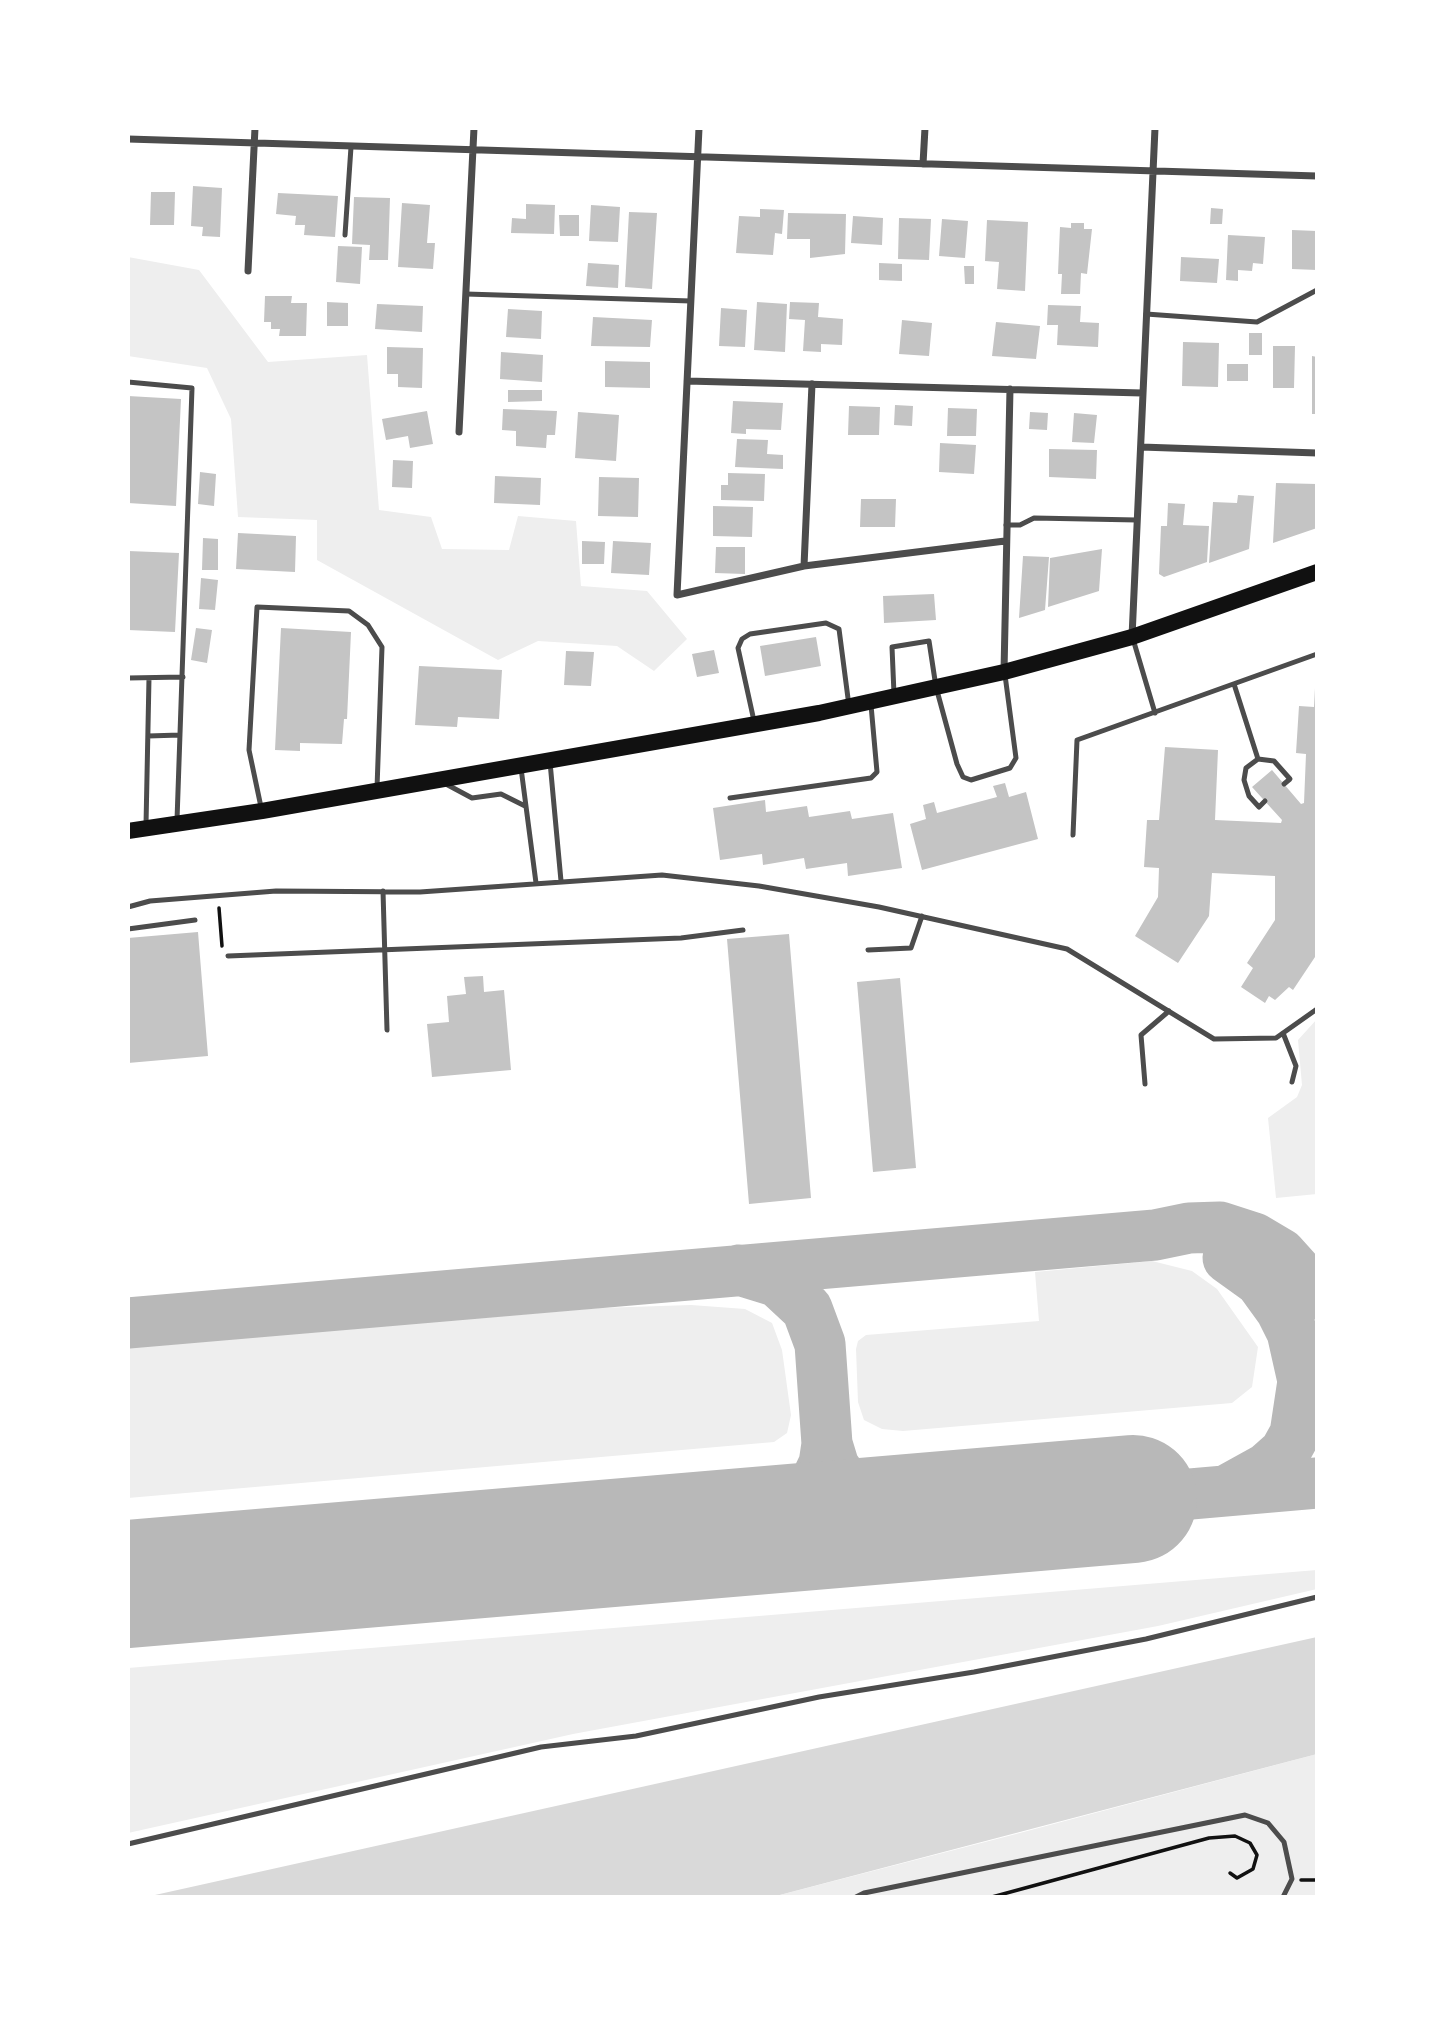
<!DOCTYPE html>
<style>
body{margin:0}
#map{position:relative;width:1445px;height:2025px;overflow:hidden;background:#fff;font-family:"Fira Sans",sans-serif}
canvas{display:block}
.frame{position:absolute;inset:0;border:130px solid #fff;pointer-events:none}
</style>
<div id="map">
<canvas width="1445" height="2025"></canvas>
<div class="frame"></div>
</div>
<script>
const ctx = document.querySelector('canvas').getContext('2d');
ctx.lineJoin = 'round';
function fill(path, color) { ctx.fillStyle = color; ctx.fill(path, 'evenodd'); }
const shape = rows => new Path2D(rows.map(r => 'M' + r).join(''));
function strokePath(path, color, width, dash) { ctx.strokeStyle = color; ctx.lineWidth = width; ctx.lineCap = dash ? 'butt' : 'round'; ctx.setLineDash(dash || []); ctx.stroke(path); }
fill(shape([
 [128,257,199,270,268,362,367,355,379,510,431,517,442,549,509,550,518,516,576,521,581,586,647,591,687,639,654,671,617,646,538,641,498,660,317,560,317,520,238,517,231,419,207,368,128,356],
 [1317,1019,1317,1194,1276,1198,1268,1118,1297,1097,1302,1085,1298,1040],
 [1152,1261,1192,1271,1217,1289,1258,1347,1252,1387,1232,1403,903,1431,882,1429,864,1420,858,1402,856,1349,858,1341,866,1335,1039,1321,1035,1272],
 [691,1305,745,1309,772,1323,782,1350,791,1415,787,1433,774,1442,128,1498,128,1347,599,1308],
 [1317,1570,1317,1589,1158,1626,573,1734,128,1833,128,1668],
 [1317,1754,1317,1897,772,1897,1016,1834]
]), '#eee');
fill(shape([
 [1317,1637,1317,1754,772,1897,146,1897]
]), '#d9d9d9');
strokePath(shape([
 [1228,1258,1260,1281,1281,1310,1292,1332,1303,1381,1295,1434,1285,1452,1267,1468,1229,1489],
 [739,1270,778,1282,807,1309,820,1344,827,1444,834,1467,857,1499,876,1512,895,1519],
 [128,1323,1155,1235,1189,1228,1220,1227,1254,1238,1281,1254,1317,1294],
 [1133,1499,1317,1483],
 [763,1529,799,1502,814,1485,824,1464,827,1444],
 [128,1590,178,1580]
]), '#b8b8b8', 51);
strokePath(shape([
 [128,1584,1133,1499]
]), '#b8b8b8', 128);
fill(shape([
 [193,186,222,188,220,237,202,236,203,227,191,226],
 [151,192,175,192,174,225,150,225],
 [278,193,338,196,335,237,304,235,305,225,295,225,296,216,276,214],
 [354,197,390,198,388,260,369,260,370,245,352,244],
 [402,203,430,205,427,243,435,243,433,269,398,267],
 [526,204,555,205,554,234,511,233,512,218,526,219],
 [591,205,620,207,618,242,589,241],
 [1211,208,1223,209,1222,224,1210,224],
 [760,209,784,210,782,234,775,233,773,255,736,253,739,216,760,217],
 [629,212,657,213,652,289,625,287],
 [788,213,846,214,845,254,810,258,810,239,787,239],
 [559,215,579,215,579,236,560,236],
 [853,216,883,218,882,245,851,243],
 [899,218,931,219,929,260,898,259],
 [942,219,968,221,965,258,939,256],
 [987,220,1028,222,1025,291,997,289,999,262,985,261],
 [1071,223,1084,223,1084,229,1092,229,1087,274,1081,273,1080,294,1061,294,1062,274,1058,274,1060,227,1071,228],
 [1292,230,1317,231,1317,270,1292,269],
 [1228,235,1265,237,1263,264,1253,263,1252,271,1238,270,1238,281,1226,280],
 [338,246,362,247,360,284,336,282],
 [1181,257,1219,259,1217,283,1180,281],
 [588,263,619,265,618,288,586,286],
 [879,263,902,264,902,281,879,280],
 [964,266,974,266,974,284,965,284],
 [265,296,292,296,291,303,307,303,306,336,279,336,280,329,271,329,271,322,264,322],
 [327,302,348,303,348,326,327,326],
 [757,302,787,304,785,352,754,350],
 [790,302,819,303,818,317,843,319,842,345,821,344,821,352,803,351,805,320,789,319],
 [377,304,423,306,422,332,375,329],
 [1048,305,1081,306,1080,322,1099,323,1098,347,1057,345,1058,325,1047,325],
 [721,308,747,310,745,347,719,346],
 [508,309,542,311,541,339,506,337],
 [593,317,652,320,650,347,591,346],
 [902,320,932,323,929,356,899,354],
 [996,322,1040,326,1036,359,992,356],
 [1249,333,1262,333,1262,355,1249,355],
 [1183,342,1219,343,1218,387,1182,386],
 [1273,346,1295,346,1294,388,1273,388],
 [387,347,423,348,422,388,398,387,398,374,387,374],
 [501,352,543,355,542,382,500,379],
 [1312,356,1317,357,1317,414,1312,414],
 [605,361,650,362,650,388,605,387],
 [1227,364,1248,364,1248,381,1227,381],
 [508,390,542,390,542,401,508,402],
 [128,396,181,399,176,506,128,503],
 [733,401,783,403,781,430,746,429,746,434,731,433],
 [895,405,913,406,912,426,894,425],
 [849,406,880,407,879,435,848,435],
 [948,408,977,409,976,436,947,436],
 [503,409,557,411,555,435,547,435,546,448,516,446,516,431,502,430],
 [427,411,433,444,410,448,408,436,386,440,382,419],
 [578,412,619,415,616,461,575,458],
 [1030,412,1048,413,1047,430,1029,429],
 [1074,413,1097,415,1094,443,1072,442],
 [737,439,768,440,767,454,783,455,783,469,735,467],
 [940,443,976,445,974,474,939,472],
 [1049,449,1097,450,1096,479,1049,477],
 [393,460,413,461,412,488,392,487],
 [200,472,216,474,214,506,198,504],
 [728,473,765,474,764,501,721,500,721,485,728,485],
 [495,476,541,478,540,505,494,503],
 [599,477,639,478,638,517,598,516],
 [1276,483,1317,484,1317,528,1273,543],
 [1238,495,1254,496,1249,549,1209,563,1213,502,1237,503],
 [861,499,896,499,895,527,860,527],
 [1168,503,1185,504,1183,525,1209,526,1207,562,1164,577,1159,574,1161,526,1167,526],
 [713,506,753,507,752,537,713,536],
 [238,533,296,536,295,572,236,569],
 [203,538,218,539,218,570,202,570],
 [582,541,605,542,604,564,582,564],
 [613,541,651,543,649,575,611,573],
 [716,547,745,547,745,574,715,573],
 [1102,549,1099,591,1048,607,1050,558],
 [128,551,179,553,175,632,128,630],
 [1023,556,1049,557,1045,610,1019,618],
 [201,578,218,580,215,610,199,609],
 [934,594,936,620,884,623,883,596],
 [196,628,212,630,207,663,191,660],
 [281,628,351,632,347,719,344,719,342,744,300,743,300,751,275,750],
 [816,637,821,666,765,676,760,646],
 [714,650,719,673,697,677,692,654],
 [566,651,594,652,591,686,564,685],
 [419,666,502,670,499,719,458,717,457,727,415,725],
 [1315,688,1317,954,1293,990,1289,987,1275,1000,1269,996,1265,1003,1241,987,1253,968,1247,963,1275,920,1275,876,1212,873,1209,916,1178,963,1135,936,1158,897,1159,868,1144,867,1147,820,1159,820,1165,747,1218,750,1215,820,1281,823,1282,820,1252,787,1272,770,1301,804,1304,803,1306,754,1296,753,1299,706,1314,707],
 [1005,783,1009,797,1026,792,1038,839,922,870,910,824,926,819,923,805,934,802,937,813,997,797,993,786],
 [765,800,766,812,807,806,809,817,850,811,852,819,893,813,902,868,848,876,847,863,806,869,804,858,763,865,762,854,720,860,713,808],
 [198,932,208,1056,128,1063,128,938],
 [789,934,811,1198,749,1204,727,939],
 [483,976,484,992,504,990,511,1070,432,1077,427,1024,449,1022,447,996,466,994,464,977],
 [900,978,916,1168,873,1172,857,982]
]), '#c4c4c4');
strokePath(shape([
 [219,908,222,946],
 [1301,1880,1317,1880],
 [992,1897,1209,1838,1235,1836,1250,1843,1257,1855,1253,1869,1237,1878,1230,1873]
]), '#111', 3.5);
strokePath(shape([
 [345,235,351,147],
 [466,294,691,301],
 [1146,314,1257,322,1317,290],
 [128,382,192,388,177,820],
 [1006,525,1020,525,1034,518,1137,520],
 [1133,639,1155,713],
 [128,678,183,677],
 [1234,684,1258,759],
 [894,694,892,647,929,641,936,687,957,764,963,777,971,780,1010,768,1016,758,1005,675],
 [754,721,738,648,742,639,750,634,826,623,839,629,849,706],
 [148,736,180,735],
 [550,762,561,881],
 [521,768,536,883],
 [444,783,472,798,501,794,525,806],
 [730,798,871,778,877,772,871,705],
 [1265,801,1259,807,1249,796,1244,780,1246,768,1258,759,1274,761,1290,779,1284,784],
 [261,807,249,750,257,607,349,611,368,625,382,647,377,788],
 [146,825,149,678],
 [1073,835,1077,740,1317,654],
 [383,891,387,1030],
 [128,907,150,901,276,891,420,892,662,875,759,886,879,907,1067,949,1214,1039,1276,1038,1317,1009],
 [128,929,195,920],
 [868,950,911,948,922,916],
 [228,956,681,938,743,930],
 [1283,1033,1296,1066,1292,1082],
 [1145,1084,1141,1035,1169,1011],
 [128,1844,541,1747,636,1736,819,1697,974,1672,1146,1639,1317,1597],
 [856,1897,864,1893,1245,1815,1268,1823,1284,1842,1292,1879,1283,1897]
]), '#4c4c4c', 5);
strokePath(shape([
 [699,128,677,595,804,566,1005,541],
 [128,139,1317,176],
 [923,164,925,128],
 [248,271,255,128],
 [687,381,1142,393],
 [459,432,474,128],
 [1141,447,1317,453],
 [804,566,812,384],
 [1132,637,1155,128],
 [1004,671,1010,389]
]), '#4c4c4c', 7);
strokePath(shape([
 [128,831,262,811,819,713,1004,672,1132,637,1317,572]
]), '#111', 16);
</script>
